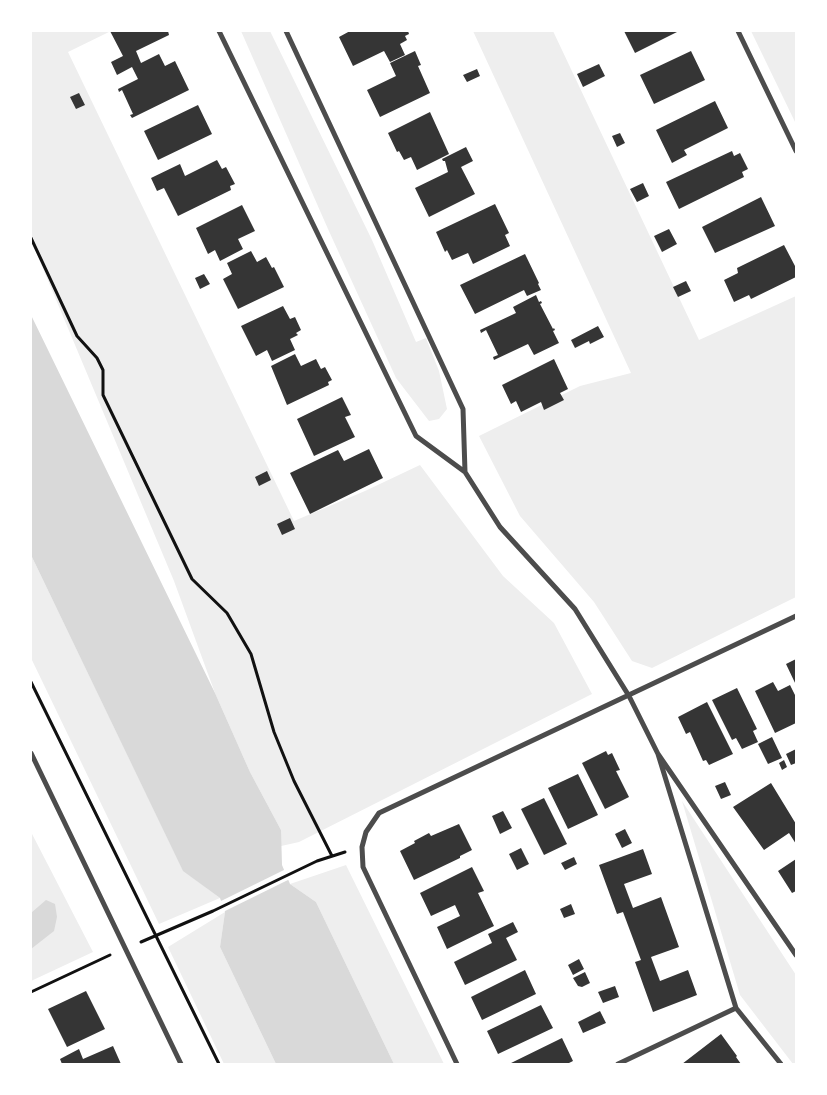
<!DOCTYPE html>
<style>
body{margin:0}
#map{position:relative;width:827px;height:1095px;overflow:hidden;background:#fff;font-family:"DejaVu Sans",sans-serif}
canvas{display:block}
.frame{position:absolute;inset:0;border:32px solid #fff;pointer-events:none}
</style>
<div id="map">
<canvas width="827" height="1095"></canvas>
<div class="frame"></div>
</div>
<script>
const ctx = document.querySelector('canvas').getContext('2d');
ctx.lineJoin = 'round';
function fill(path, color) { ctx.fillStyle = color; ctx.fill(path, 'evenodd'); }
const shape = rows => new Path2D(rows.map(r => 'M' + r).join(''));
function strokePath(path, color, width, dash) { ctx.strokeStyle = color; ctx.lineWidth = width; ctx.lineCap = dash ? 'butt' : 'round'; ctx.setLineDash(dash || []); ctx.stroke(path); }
fill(shape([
 [31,31,111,31,68,52,294,521,365,491,420,465,503,576,554,623,592,694,299,842,281,846,281,830,250,772,215,693,174,581,31,240],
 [241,31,270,31,372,240,416,342,426,338,439,371,447,409,439,419,429,421,396,378,328,229],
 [473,31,553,31,699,340,796,296,796,597,652,668,632,661,594,602,520,516,479,436,580,386,631,373],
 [751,31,796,31,796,124],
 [31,555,183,870,220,898,159,924,31,658],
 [682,801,796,975,796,1064,793,1064,740,995],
 [31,832,93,952,31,981],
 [346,865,444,1064,394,1064,316,902,290,884],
 [225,912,220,947,276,1064,224,1064,168,947]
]), '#eee');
fill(shape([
 [31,315,215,693,250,772,281,830,282,865,290,884,316,902,394,1064,276,1064,220,947,225,912,220,898,183,871,31,555],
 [46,900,55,904,57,917,54,931,31,949,31,913]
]), '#d9d9d9');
fill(shape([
 [286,869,290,879,223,912,219,902]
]), '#fff');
fill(shape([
 [110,31,168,31,169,35,136,51,141,63,159,54,165,66,175,61,189,90,132,118,130,115,133,114,122,90,119,92,118,89,138,79,132,67,117,75,111,62,123,56],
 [350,31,408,31,409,34,405,36,407,40,400,44,405,55,390,62,384,51,353,66,339,37],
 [624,31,679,31,635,53],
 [415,51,421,65,418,66,430,93,380,117,367,90,396,76,390,63],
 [691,51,705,80,654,104,640,75],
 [599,64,605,76,583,87,577,74],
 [477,69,480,76,467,82,463,75],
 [79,93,85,105,76,109,70,97],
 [715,101,728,128,684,150,687,155,672,163,656,130],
 [198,105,212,134,158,160,144,131],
 [430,112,449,154,417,170,411,157,404,160,399,151,397,152,388,133],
 [620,133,625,143,617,147,612,136],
 [466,147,473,161,461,167,475,194,429,217,415,188,448,172,445,161,443,161,442,159],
 [732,151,734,156,740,153,748,169,742,172,744,177,679,209,666,182],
 [217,160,222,169,226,167,235,184,230,186,231,190,178,216,164,188,157,191,151,178,180,164,185,176],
 [643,183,649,196,637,202,630,189],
 [761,197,775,226,715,253,702,227],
 [495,204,509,233,505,235,510,246,473,264,468,253,452,260,447,250,445,252,436,232],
 [242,205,255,231,238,239,243,249,220,261,215,250,208,254,196,228],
 [669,229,677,244,662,252,654,236],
 [784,245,795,266,796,277,751,299,749,295,734,302,724,280,738,273,737,268],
 [251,251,257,262,266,257,272,268,274,267,284,287,238,309,223,279,232,274,227,263],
 [525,254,539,283,538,284,541,290,527,296,524,290,475,314,460,285],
 [204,274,210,284,200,289,195,278],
 [686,281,691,291,678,297,673,287],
 [536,295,539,302,541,301,542,303,540,304,553,329,554,328,555,330,553,331,559,343,534,355,528,344,494,360,493,357,498,355,486,330,481,333,480,330,516,313,513,307],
 [283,306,290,319,295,317,301,330,296,333,298,335,290,339,295,350,272,361,267,350,256,356,241,326],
 [598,326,604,337,590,344,589,341,575,348,571,340],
 [295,354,301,366,316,359,321,369,325,367,332,380,328,382,329,385,287,405,271,366],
 [554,359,568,389,560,393,564,400,544,410,541,402,521,412,516,401,511,404,502,385],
 [342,397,351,415,345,417,355,437,314,456,297,419],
 [369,449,383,478,310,514,290,473,338,450,344,461],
 [267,471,271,480,259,486,255,477],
 [290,518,295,529,282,535,277,524],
 [796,659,796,685,786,664],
 [773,682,778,691,790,685,796,697,796,723,775,733,755,691],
 [737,688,757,729,753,731,758,742,742,749,736,738,732,740,712,700],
 [707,702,733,754,709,765,706,760,703,761,690,732,686,734,678,717],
 [772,737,782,758,768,764,758,744],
 [796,749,796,763,791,765,786,754],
 [606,751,608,755,612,753,620,770,616,771,629,797,605,809,582,763],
 [784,760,787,767,782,770,779,763],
 [578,774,598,815,568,829,548,788],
 [725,782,731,795,721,799,715,786],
 [771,783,796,824,796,844,789,833,764,850,733,807],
 [544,798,567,844,544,855,521,809],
 [503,811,512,828,500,834,492,816],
 [459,824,472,850,460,856,460,858,414,880,400,851,415,843,414,841,429,833,431,836],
 [625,829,632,843,622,848,615,834],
 [521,848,529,864,517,870,509,854],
 [643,849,652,874,624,884,633,908,661,897,679,947,651,957,660,981,688,970,697,995,653,1012,635,962,641,960,623,912,617,914,599,865],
 [574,857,577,864,565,870,561,863],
 [796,859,796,891,792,893,778,871],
 [472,867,484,891,478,893,494,926,447,949,437,927,460,916,455,905,431,916,420,893],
 [571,904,575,914,564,918,560,909],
 [513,922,518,932,506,938,517,960,465,985,454,962,492,943,488,934],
 [579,959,584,969,573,975,568,965],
 [525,970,536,994,482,1020,471,997],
 [585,972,590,983,582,987,578,986,573,978],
 [615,986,619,997,603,1003,598,992],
 [86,991,105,1029,67,1047,48,1009],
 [541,1005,553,1028,498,1054,487,1031],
 [600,1011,606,1023,583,1033,578,1022],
 [721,1034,737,1056,736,1057,741,1064,682,1064],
 [562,1038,573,1061,567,1064,509,1064],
 [113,1046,121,1064,62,1064,60,1059,79,1049,83,1059]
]), '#353535');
strokePath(shape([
 [31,238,77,336,97,358,103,370,103,395,192,579,227,613,251,654,274,732,294,781,332,856],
 [31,682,219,1064],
 [141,942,213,911,317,861,345,852],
 [31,992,110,955]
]), '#111', 3);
strokePath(shape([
 [219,31,416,436,465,472,500,527,575,609,629,696,658,754],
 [286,31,463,409,465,472],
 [738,31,796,151],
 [31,753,181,1064],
 [457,1064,363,867,362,847,366,832,379,813,796,616],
 [618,1064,736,1008],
 [781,1064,736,1008,658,754,796,955]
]), '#4c4c4c', 5);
</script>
